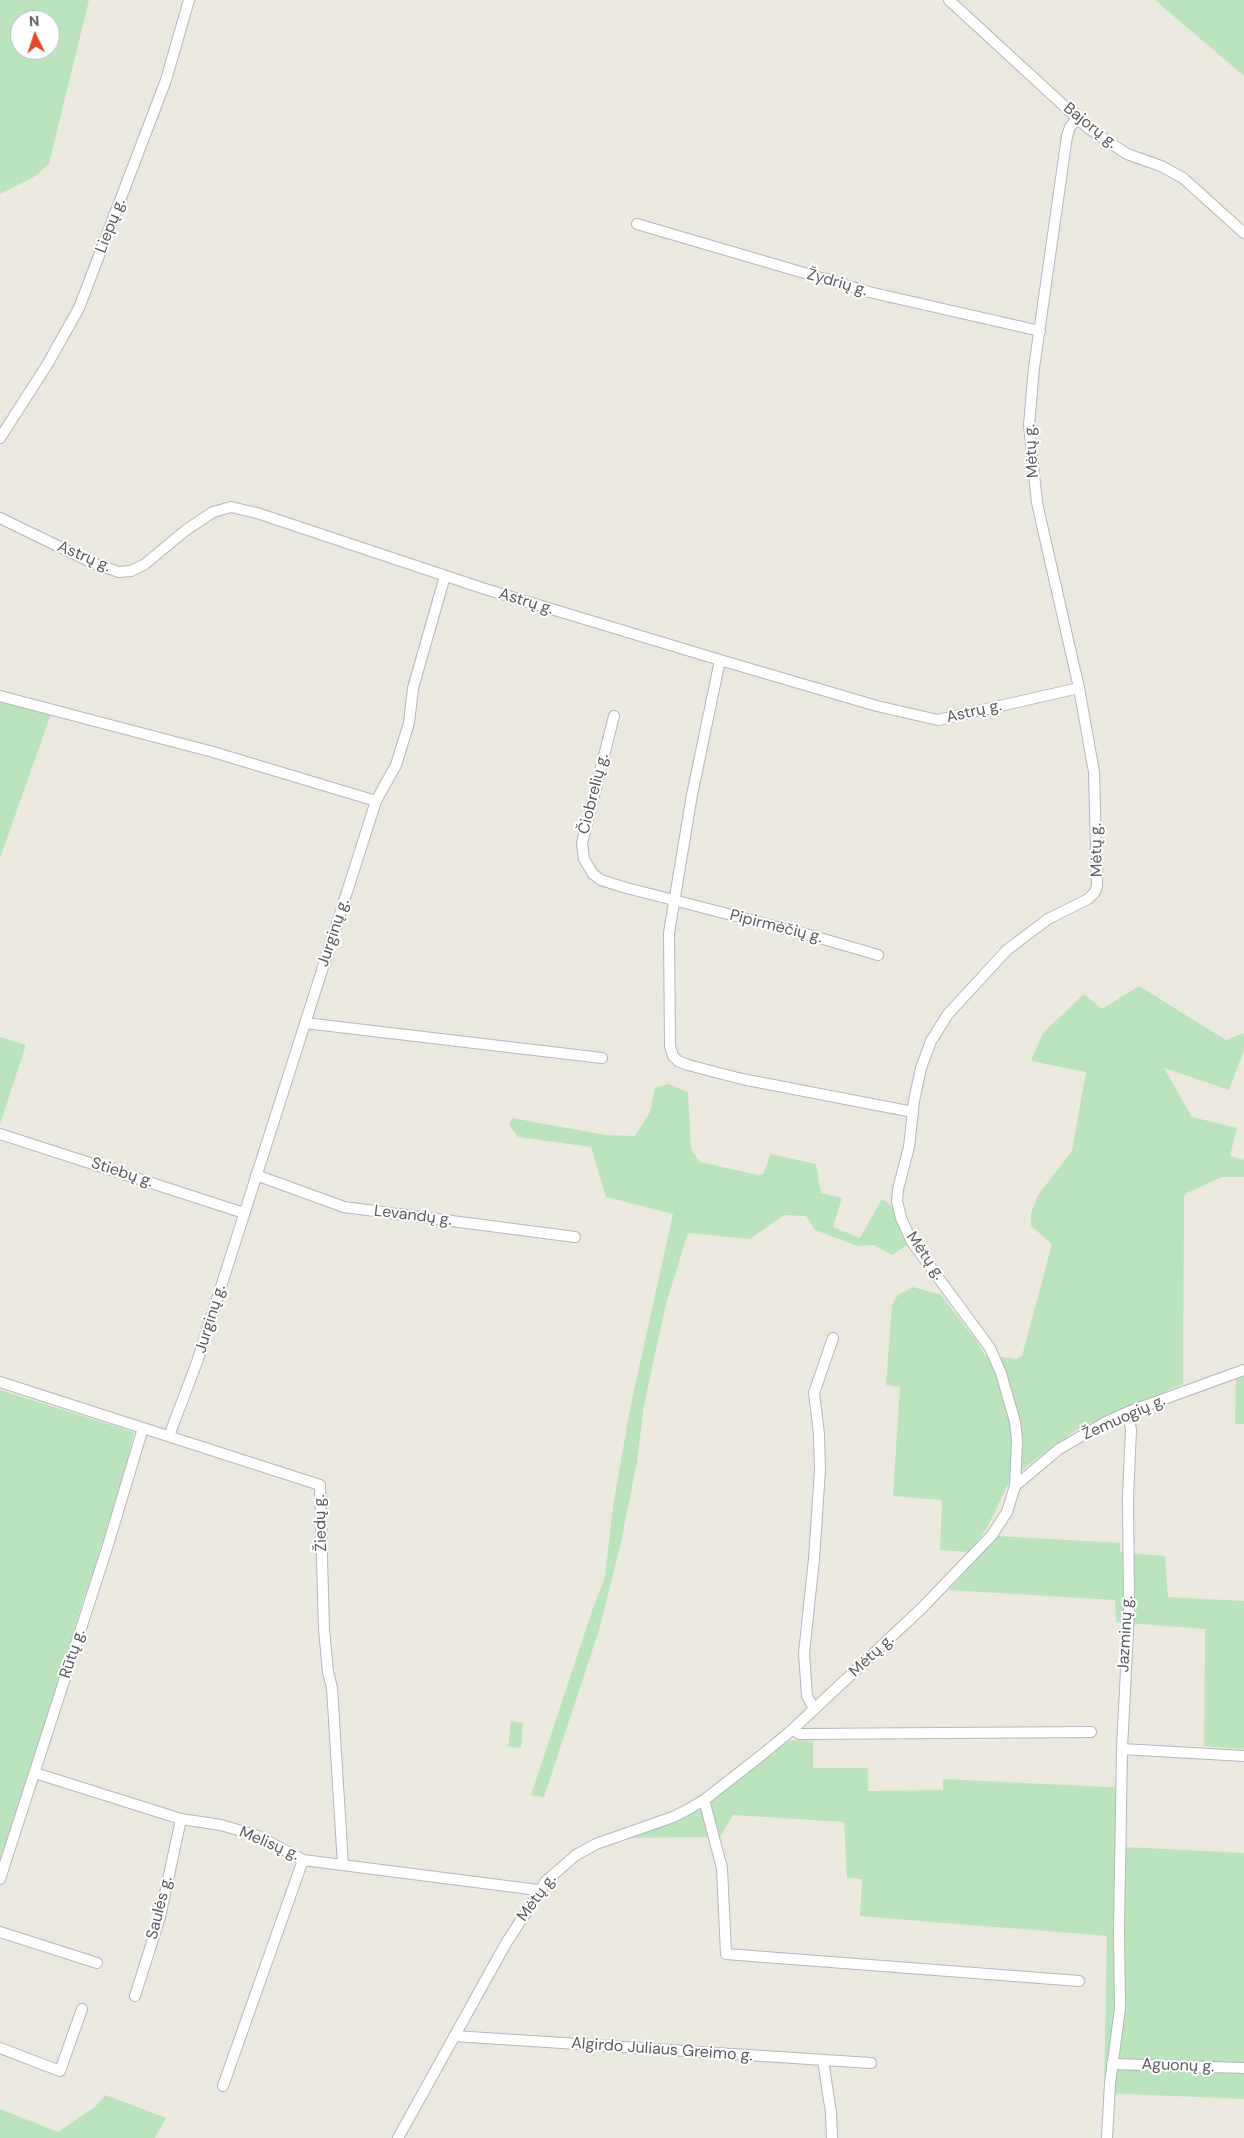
<!DOCTYPE html>
<meta charset="utf-8">
<style>
body{margin:0}
#map{position:relative;width:1244px;height:2138px;overflow:hidden;background:#ebe9df;font-family:"DM Sans",sans-serif}
canvas{display:block}
.north{position:absolute;left:10px;top:10px;width:50px;height:50px;box-sizing:border-box;background:#fff;border:1px solid #bcbdbf;border-radius:50%;rotate:356deg;font-size:14px;font-weight:700;line-height:20px;text-align:center;color:#585b60}
.north::after{content:'';display:block;margin:auto;width:18px;height:22px;background:#e5472b;clip-path:polygon(50% 0,100% 100%,50% 72%,0 100%)}
</style>
<div id="map">
<canvas width="1244" height="2138"></canvas>
<div class="north">N</div>
</div>
<script>
const ctx = document.querySelector('canvas').getContext('2d');
ctx.lineJoin = 'round';
function fill(path, color) { ctx.fillStyle = color; ctx.fill(path, 'evenodd'); }
const shape = rows => new Path2D(rows.map(r => 'M' + r).join(''));
function strokePath(path, color, width, dash) { ctx.strokeStyle = color; ctx.lineWidth = width; ctx.lineCap = dash ? 'butt' : 'round'; ctx.setLineDash(dash || []); ctx.stroke(path); }
function label(font, color, halo, rows, align = 'center') {
  ctx.font = font + ' "DM Sans",sans-serif'; ctx.lineWidth = 4; ctx.setLineDash([]); ctx.textBaseline = 'middle'; ctx.strokeStyle = halo; ctx.fillStyle = color; for (const [text, x, y, turn = 0] of rows) {
    ctx.save(); ctx.translate(x, y); ctx.rotate((+turn || 0) * Math.PI / 180); ctx.textAlign = isNaN(turn) ? turn : align; if (halo) ctx.strokeText(text, 0, 0); ctx.fillText(text, 0, 0); ctx.restore();
  }
}
fill(shape([
 [0,0,89,0,49,164,34,177,0,194],
 [20,20,50,20,50,50,20,50],
 [1155,0,1244,0,1244,76,1170,13],
 [0,701,51,714,0,858],
 [1139,986,1226,1040,1244,1033,1244,1050,1229,1090,1164,1068,1192,1117,1237,1128,1230,1156,1244,1160,1244,1177,1222,1177,1187,1193,1184,1197,1183,1384,1081,1427,1055,1445,1022,1470,1007,1486,987,1528,969,1552,940,1550,942,1500,893,1496,900,1387,886,1385,892,1305,898,1295,913,1287,941,1295,975,1339,985,1355,1017,1359,1022,1356,1052,1244,1031,1226,1031,1213,1038,1195,1072,1151,1086,1072,1031,1061,1043,1033,1084,994,1102,1009],
 [0,1037,26,1045,0,1124],
 [668,1084,688,1092,691,1149,700,1162,758,1175,763,1174,771,1154,816,1164,821,1193,842,1198,833,1227,860,1238,882,1199,894,1208,901,1234,907,1245,892,1255,874,1245,857,1246,815,1230,806,1216,784,1215,750,1239,688,1233,666,1304,644,1405,637,1462,621,1542,599,1630,544,1797,531,1795,593,1608,605,1577,613,1506,631,1404,673,1214,606,1197,591,1147,518,1137,509,1125,512,1118,606,1135,635,1136,650,1112,655,1088],
 [1244,1376,1244,1424,1235,1424,1236,1378],
 [0,1390,134,1432,130,1449,135,1453,111,1521,107,1525,106,1535,100,1547,97,1564,84,1597,33,1767,0,1859],
 [998,1536,1120,1543,1120,1552,1165,1556,1168,1597,1244,1601,1244,1749,1204,1746,1205,1629,1116,1622,1115,1600,949,1590],
 [511,1721,523,1723,521,1748,508,1747],
 [790,1740,813,1741,813,1768,868,1768,868,1791,943,1790,943,1779,1127,1788,1125,1847,1244,1853,1244,2099,1104,2093,1107,1936,860,1916,862,1879,847,1878,844,1822,733,1815,720,1837,622,1838,672,1822,696,1812],
 [105,2095,166,2118,155,2138,0,2138,0,2109,58,2132,96,2106]
]), '#bbe3be');
const street = shape([
 [949,0,1088,128,1127,154,1161,166,1183,178,1244,233],
 [637,224,869,292,1040,331],
 [0,438,47,365,79,308,166,80,189,0],
 [0,518,95,564,119,572,131,571,145,564,186,530,213,512,231,507,257,513,482,588,720,660,877,706,938,720,1079,688],
 [720,660,692,795,669,933,670,1046,673,1056,678,1061,688,1065,742,1079,913,1112],
 [0,696,213,752,376,801,197,1362,169,1436],
 [614,716,582,843,584,859,593,874,601,880,623,887,813,936,878,955],
 [376,801,396,765,409,723,413,688,445,576],
 [305,1023,602,1058],
 [0,1134,244,1213],
 [256,1175,344,1207,575,1237],
 [0,1382,320,1485,324,1629,328,1672,332,1688,343,1865],
 [1015,1486,1059,1449,1106,1422,1128,1412,1244,1370],
 [814,1709,807,1696,804,1653,814,1559,820,1470,819,1434,814,1393,833,1338],
 [793,1729,799,1734,1091,1732],
 [1122,1749,1244,1756],
 [35,1773,181,1819,221,1825,258,1836,303,1860,538,1890],
 [704,1800,722,1868,726,1954,1079,1981],
 [0,1879,108,1545,143,1428],
 [0,1932,97,1963],
 [135,1996,160,1917,181,1819],
 [454,2036,871,2063],
 [0,2048,60,2071,82,2009],
 [823,2060,831,2113,832,2138],
 [1112,2064,1244,2068],
 [223,2086,303,1860],
 [398,2138,505,1945,546,1881,576,1855,596,1844,673,1817,687,1810,704,1800,763,1754,793,1729,922,1608,992,1535,1007,1512,1015,1486,1017,1440,1015,1422,1001,1373,990,1348,912,1242,901,1218,897,1201,898,1189,909,1147,914,1101,921,1068,931,1041,948,1014,1007,950,1048,919,1088,899,1095,892,1097,886,1094,772,1079,688,1037,503,1029,425,1034,368,1067,136,1070,127,1077,119],
 [1107,2138,1110,2083,1120,2009,1119,1929,1122,1749,1129,1611,1128,1497,1131,1430,1128,1412]
]);
strokePath(street, '#b5b7bc', 12);
strokePath(street, '#fff', 10);
label('16px', '#585b60', '#fff', [
 ["Bajorų g.",1090,126,38],
 ["Liepų g.",111,226,-69],
 ["Žydrių g.",837,283,16],
 ["Mėtų g.",1032,451,-94],
 ["Astrų g.",84,557,23],
 ["Astrų g.",526,602,17],
 ["Astrų g.",974,712,-13],
 ["Čiobrelių g.",594,794,-76],
 ["Mėtų g.",1097,850,-91],
 ["Pipirmėčių g.",776,927,14],
 ["Jurginų g.",334,933,-72],
 ["Stiebų g.",122,1173,18],
 ["Levandų g.",413,1216,7],
 ["Mėtų g.",925,1256,55],
 ["Jurginų g.",211,1319,-73],
 ["Žemuogių g.",1124,1418,-24],
 ["Žiedų g.",321,1523,-92],
 ["Jazminų g.",1126,1634,-87],
 ["Rūtų g.",73,1654,-72],
 ["Mėtų g.",872,1656,-43],
 ["Melisų g.",269,1844,23],
 ["Mėtų g.",537,1898,-54],
 ["Saulės g.",160,1908,-76],
 ["Algirdo Juliaus Greimo g.",662,2050,4],
 ["Aguonų g.",1178,2066,2]
]);
</script>
